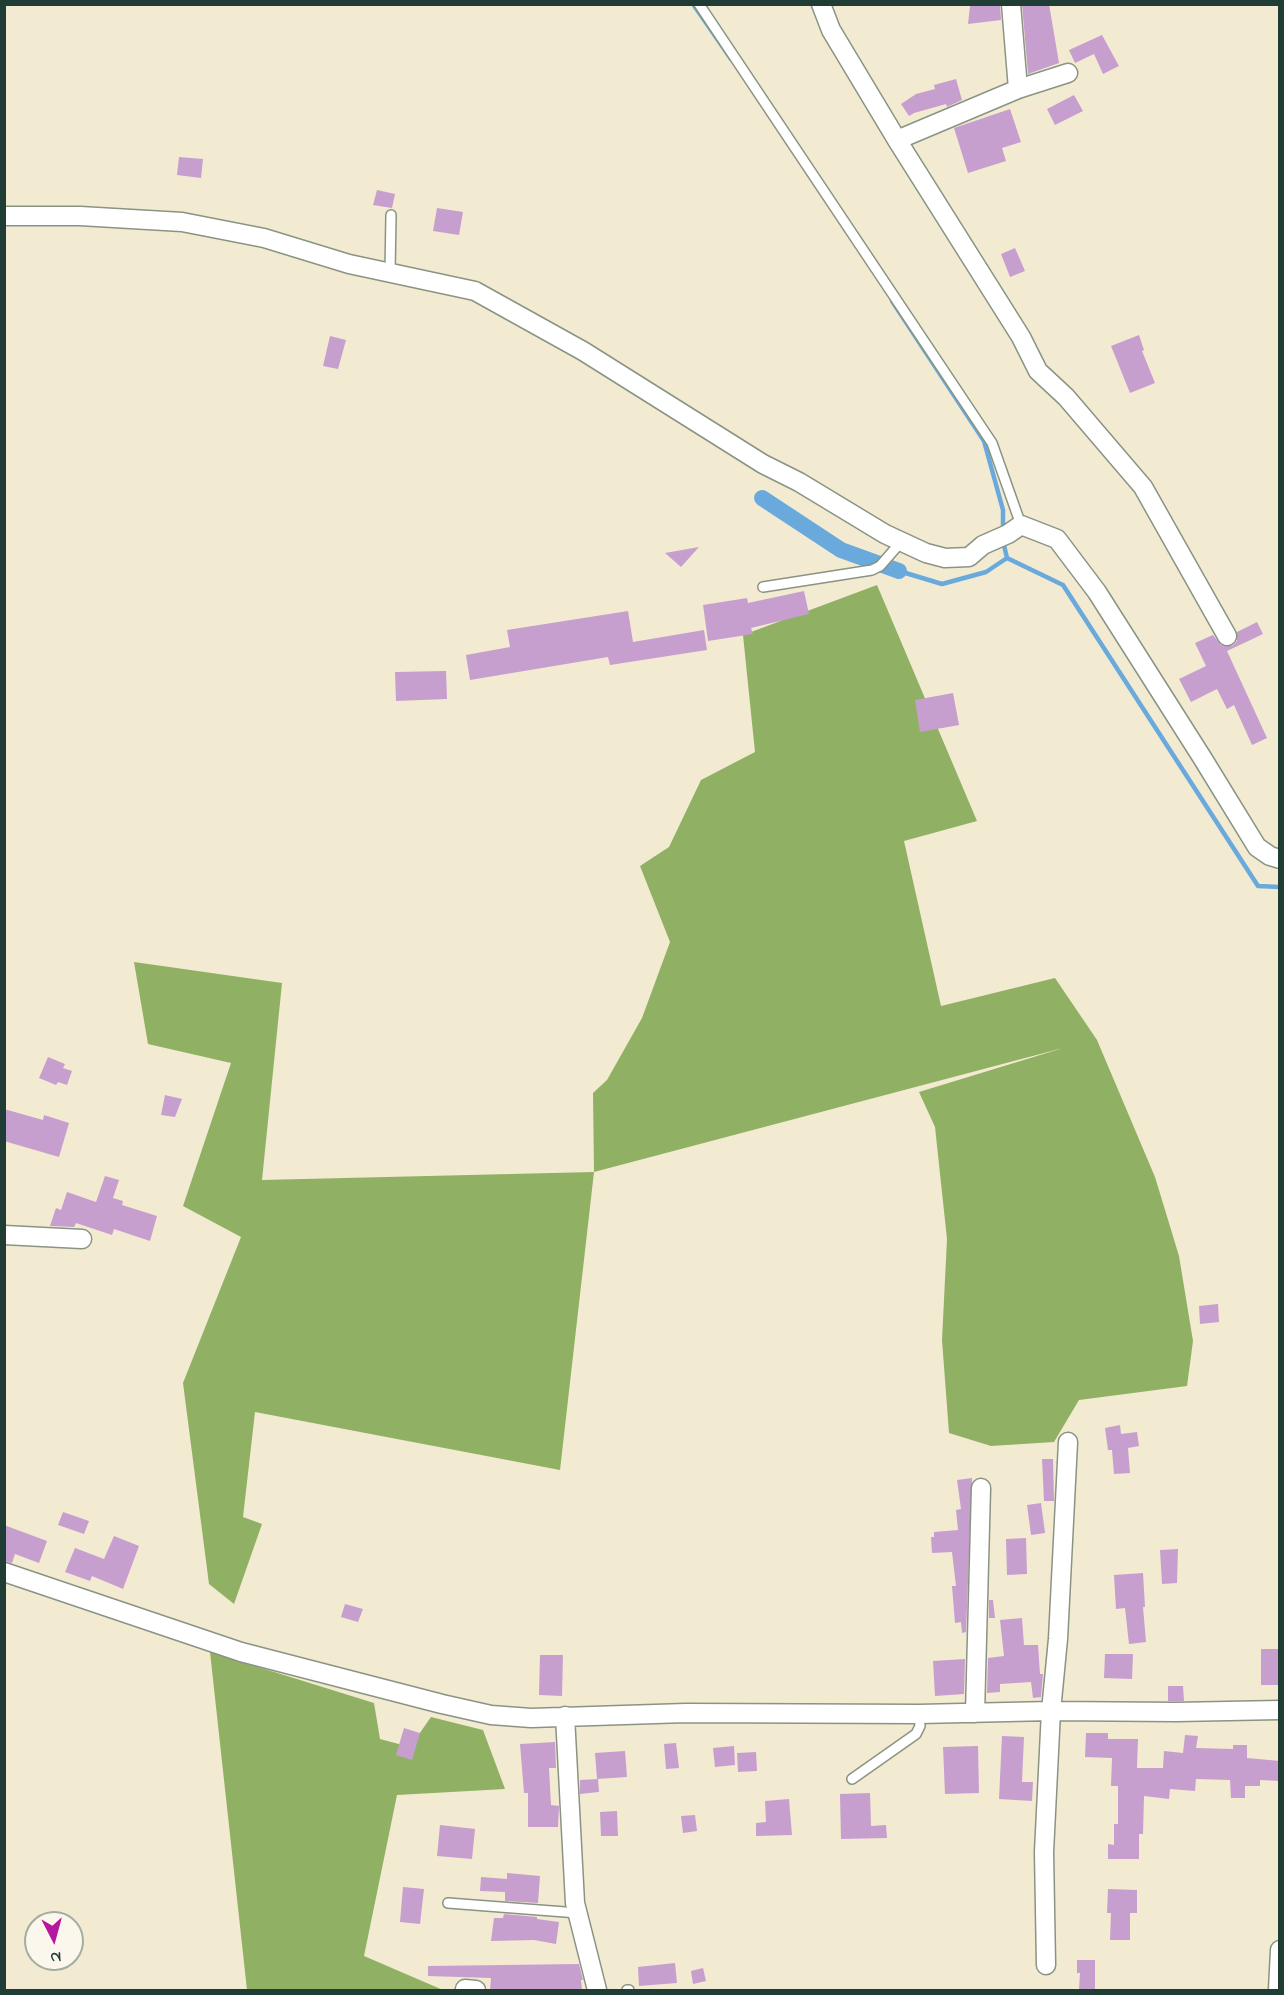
<!DOCTYPE html>
<style>
body{margin:0}
#map{position:relative;width:1284px;height:1995px;overflow:hidden;background:#f3ead2;font-family:"Indie Flower",sans-serif}
canvas{display:block}
.frame{position:absolute;inset:0;border:6px solid #1f3d34;pointer-events:none}
.north{position:absolute;left:24px;top:1911px;width:60px;height:60px;box-sizing:border-box;background:#fbf7ec;border:2px solid #a3ada2;border-radius:50%;rotate:174deg;font-size:16px;font-weight:700;line-height:24px;text-align:center;color:#1f3d34}
.north::after{content:'';display:block;margin:auto;width:21px;height:27px;background:#b5179e;clip-path:polygon(50% 0,100% 100%,50% 72%,0 100%)}
</style>
<div id="map">
<canvas width="1284" height="1995"></canvas>
<div class="frame"></div>
<div class="north">N</div>
</div>
<script>
const ctx = document.querySelector('canvas').getContext('2d');
ctx.lineJoin = 'round';
function fill(path, color) { ctx.fillStyle = color; ctx.fill(path, 'evenodd'); }
const shape = rows => new Path2D(rows.map(r => 'M' + r).join(''));
function strokePath(path, color, width, dash) { ctx.strokeStyle = color; ctx.lineWidth = width; ctx.lineCap = dash ? 'butt' : 'round'; ctx.setLineDash(dash || []); ctx.stroke(path); }
fill(shape([
 [877,585,977,821,904,841,941,1006,1055,978,1097,1040,1155,1177,1179,1256,1193,1341,1187,1386,1079,1400,1054,1442,991,1446,949,1433,942,1340,947,1239,935,1127,919,1092,1063,1048,594,1172,560,1470,255,1412,243,1517,262,1524,234,1604,209,1584,183,1383,241,1237,183,1206,231,1063,148,1044,134,962,282,983,262,1180,594,1172,593,1093,607,1080,642,1018,670,942,640,866,669,847,701,780,755,752,743,635],
 [210,1652,374,1703,380,1739,410,1747,431,1717,483,1730,505,1789,397,1795,364,1956,443,1990,247,1990]
]), '#90b064');
strokePath(shape([
 [693,4,731,59],
 [892,301,984,441,1003,510,1003,532],
 [1003,541,1007,558],
 [899,571,942,584,986,572,1007,558,1063,585,1258,886,1280,887]
]), '#69a9dc', 4.5);
strokePath(shape([
 [762,498,841,550,899,571]
]), '#69a9dc', 16);
fill(shape([
 [1022,4,1049,4,1059,63,1028,74],
 [970,6,1000,6,1001,20,968,24],
 [1102,35,1119,66,1103,74,1094,54,1075,63,1069,50],
 [956,79,962,100,947,107,946,104,914,113,909,116,901,104,916,94,935,89,934,85],
 [1074,95,1083,111,1055,125,1047,109],
 [1010,109,1021,142,1002,148,1006,161,968,173,954,128],
 [179,157,203,159,201,178,177,175],
 [377,190,395,194,392,208,373,205],
 [437,208,463,212,459,235,433,231],
 [1015,248,1025,271,1010,277,1001,254],
 [1139,335,1144,350,1142,351,1155,383,1130,393,1111,346],
 [330,336,346,340,338,369,323,366],
 [699,547,681,567,665,553],
 [804,591,809,614,751,628,753,634,708,641,703,605,747,598,748,603],
 [628,611,633,642,704,630,707,650,610,665,608,657,470,680,466,655,510,647,507,630],
 [1257,622,1263,634,1227,651,1267,738,1252,745,1234,705,1227,709,1217,689,1191,702,1179,679,1206,666,1195,643,1213,635,1221,645,1232,646,1237,641,1237,632],
 [446,671,447,699,396,701,395,672],
 [953,693,959,725,920,732,915,700],
 [48,1057,65,1064,63,1068,72,1071,67,1085,58,1082,56,1085,39,1078],
 [165,1095,182,1099,175,1117,161,1115],
 [4,1109,43,1120,44,1115,69,1123,59,1157,4,1141],
 [105,1176,119,1180,113,1198,123,1201,122,1205,157,1216,150,1241,114,1229,112,1235,76,1223,74,1227,50,1226,56,1208,61,1210,67,1192,96,1202],
 [1218,1304,1219,1322,1200,1324,1199,1306],
 [1120,1425,1121,1434,1137,1432,1139,1446,1128,1448,1130,1473,1114,1474,1112,1450,1108,1450,1105,1428],
 [1042,1459,1053,1459,1054,1501,1044,1501],
 [972,1478,966,1632,962,1633,961,1622,955,1623,952,1586,956,1586,952,1552,932,1553,931,1537,934,1537,934,1532,958,1530,956,1510,961,1509,957,1480],
 [1041,1503,1045,1533,1031,1535,1027,1505],
 [63,1512,89,1521,84,1534,58,1525],
 [4,1525,47,1541,39,1563,15,1554,12,1563,4,1561],
 [114,1536,139,1546,123,1589,92,1576,90,1581,65,1572,75,1548,104,1559],
 [1026,1538,1027,1574,1007,1575,1006,1539],
 [1178,1549,1177,1583,1162,1584,1160,1550],
 [1143,1573,1145,1607,1143,1607,1146,1642,1129,1644,1125,1608,1116,1609,1114,1575],
 [989,1600,993,1600,995,1618,989,1618],
 [345,1604,363,1609,358,1622,341,1617],
 [1022,1618,1024,1645,1038,1645,1040,1674,1043,1674,1041,1697,1033,1698,1031,1682,1000,1684,1000,1692,987,1693,988,1658,1004,1656,1000,1620],
 [1261,1649,1280,1649,1280,1685,1261,1685],
 [1105,1654,1133,1654,1132,1679,1104,1678],
 [540,1655,563,1655,562,1696,539,1695],
 [965,1659,964,1694,935,1696,933,1661],
 [1168,1686,1183,1686,1184,1701,1168,1701],
 [404,1728,420,1733,412,1760,396,1755],
 [1086,1733,1108,1733,1108,1739,1138,1739,1137,1768,1163,1768,1164,1751,1183,1753,1185,1735,1198,1736,1196,1748,1233,1749,1233,1745,1247,1745,1247,1758,1280,1761,1280,1781,1260,1780,1260,1786,1245,1786,1245,1798,1231,1798,1230,1780,1196,1779,1195,1791,1170,1789,1169,1799,1144,1796,1143,1834,1139,1834,1139,1859,1108,1859,1108,1844,1114,1845,1114,1824,1118,1824,1118,1786,1111,1786,1112,1758,1085,1757],
 [1002,1736,1024,1737,1022,1782,1033,1782,1032,1801,999,1799],
 [555,1742,556,1768,549,1768,551,1805,559,1806,558,1827,528,1827,528,1793,524,1793,520,1744],
 [676,1743,679,1768,666,1769,664,1744],
 [734,1746,735,1765,715,1767,713,1748],
 [978,1746,979,1793,945,1794,943,1747],
 [625,1751,627,1777,597,1779,595,1753],
 [756,1752,757,1771,738,1772,737,1753],
 [598,1779,599,1792,580,1794,580,1780],
 [870,1793,871,1826,886,1825,887,1838,841,1839,840,1794],
 [789,1799,792,1835,756,1836,756,1823,766,1822,765,1801],
 [617,1811,618,1836,601,1836,600,1812],
 [695,1815,697,1831,683,1833,681,1816],
 [440,1825,475,1829,472,1859,437,1856],
 [507,1873,540,1876,538,1903,505,1901,505,1892,480,1891,481,1877,507,1879],
 [403,1887,424,1889,420,1924,400,1922],
 [1108,1889,1137,1890,1137,1913,1130,1913,1130,1940,1110,1940,1111,1913,1107,1913],
 [504,1914,537,1917,537,1919,559,1922,556,1944,534,1940,491,1941,494,1918,503,1918],
 [1077,1960,1095,1960,1095,1990,1079,1990,1080,1973,1077,1973],
 [675,1963,677,1983,639,1986,638,1967],
 [579,1964,583,1980,581,1980,582,1990,490,1990,491,1978,428,1976,428,1966],
 [703,1968,706,1981,693,1984,691,1971]
]), '#c69fcf');
const lane = shape([
 [699,4,992,443,1021,525],
 [390,272,391,215],
 [763,587,872,570,880,566,901,542],
 [852,1779,916,1734,920,1726,919,1714],
 [448,1903,578,1913],
 [627,1990,629,1990]
]);
const street = shape([
 [821,4,831,30,897,140,1021,337,1038,371,1066,397,1143,487,1227,636],
 [1018,89,1068,73],
 [897,140,1018,89,1011,4],
 [4,216,80,216,182,222,264,238,349,264,475,291,583,351,763,464,799,482,885,534,926,553,945,558,969,557,983,545,1008,534,1021,525,1057,539,1097,592,1203,759,1257,847,1270,856,1280,859],
 [4,1235,82,1239],
 [4,1572,241,1652,442,1704,491,1715,531,1718,686,1713,919,1714,1051,1711,1176,1712,1280,1710],
 [975,1713,981,1488],
 [565,1716,575,1903,597,1990],
 [1046,1965,1044,1852,1051,1711,1058,1639,1068,1442],
 [465,1989,476,1990],
 [1278,1990,1280,1950]
]);
strokePath(lane, '#899483', 12);
strokePath(street, '#899483', 21);
strokePath(lane, '#fff', 9);
strokePath(street, '#fff', 18);
</script>
